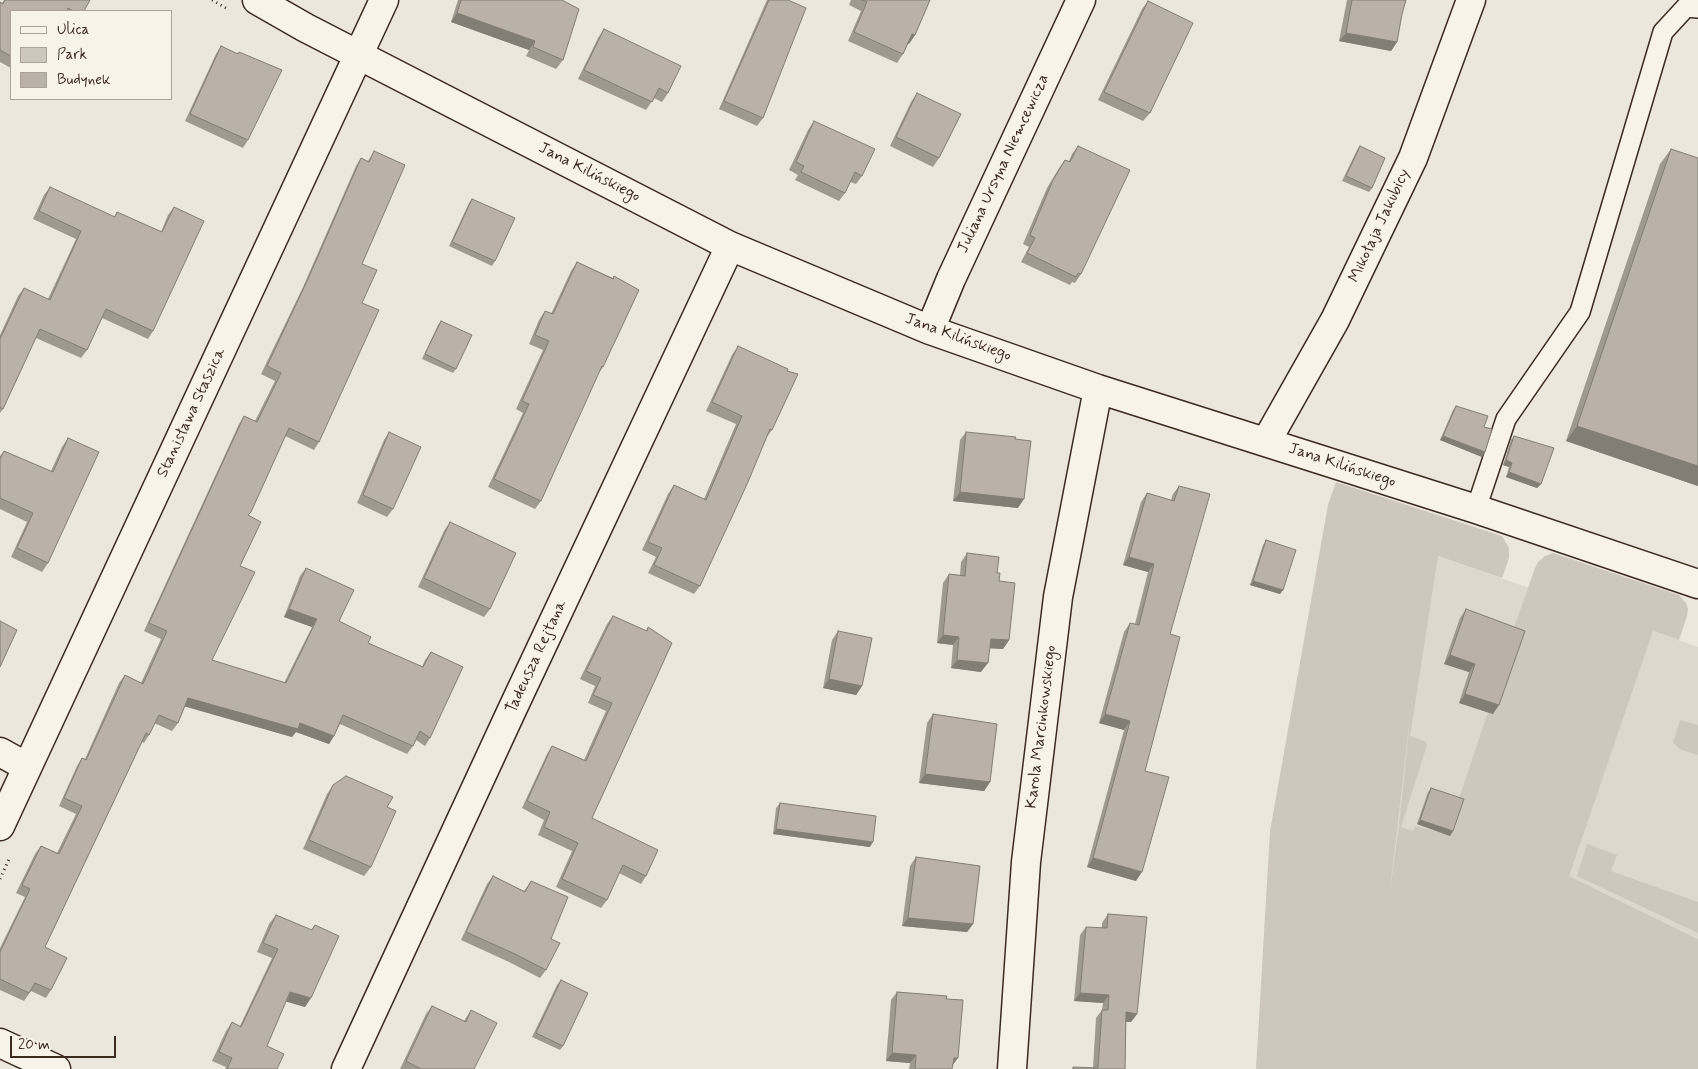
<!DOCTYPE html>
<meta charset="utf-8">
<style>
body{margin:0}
#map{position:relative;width:1698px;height:1069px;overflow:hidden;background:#ece7dc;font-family:Mynerve,sans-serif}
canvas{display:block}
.legend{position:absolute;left:10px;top:10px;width:162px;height:90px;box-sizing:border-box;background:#f7f3e8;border:1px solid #aca397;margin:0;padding:6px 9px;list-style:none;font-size:15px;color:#3b2a1e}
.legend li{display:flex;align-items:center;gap:10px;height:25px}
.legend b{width:25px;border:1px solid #aca397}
.scale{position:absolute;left:10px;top:1036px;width:106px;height:22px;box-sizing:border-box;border:2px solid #3b2a1e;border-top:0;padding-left:6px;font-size:15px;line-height:18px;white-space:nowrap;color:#3b2a1e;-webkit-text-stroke:4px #f7f3e8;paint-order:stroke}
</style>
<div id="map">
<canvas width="1698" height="1069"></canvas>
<ul class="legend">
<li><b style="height:6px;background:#f7f3e8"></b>Ulica</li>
<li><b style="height:14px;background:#cec8bc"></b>Park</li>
<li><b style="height:14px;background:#bab2a7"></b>Budynek</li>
</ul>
<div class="scale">20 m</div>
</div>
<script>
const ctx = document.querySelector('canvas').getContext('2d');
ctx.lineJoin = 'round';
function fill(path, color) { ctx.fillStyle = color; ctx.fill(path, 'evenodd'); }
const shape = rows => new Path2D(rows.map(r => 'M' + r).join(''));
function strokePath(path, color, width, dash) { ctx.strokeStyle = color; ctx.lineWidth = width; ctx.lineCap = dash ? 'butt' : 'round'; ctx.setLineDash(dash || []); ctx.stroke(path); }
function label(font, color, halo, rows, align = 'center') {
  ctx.font = font + ' Mynerve,sans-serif'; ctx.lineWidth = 4.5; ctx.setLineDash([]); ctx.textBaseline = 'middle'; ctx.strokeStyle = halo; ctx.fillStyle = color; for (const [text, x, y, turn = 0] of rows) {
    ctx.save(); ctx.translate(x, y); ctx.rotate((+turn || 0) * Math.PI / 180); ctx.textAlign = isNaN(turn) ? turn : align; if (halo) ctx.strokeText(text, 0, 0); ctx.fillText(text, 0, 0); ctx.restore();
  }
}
fill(shape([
 [1429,553,1698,647,1698,939,1569,876,1381,962]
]), '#ddd7cc');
fill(shape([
 [1336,482,1502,536,1509,548,1509,558,1502,578,1438,556,1410,736,1425,741,1427,745,1401,827,1413,831,1415,826,1450,835,1458,802,1488,712,1493,714,1511,636,1535,568,1538,562,1545,556,1553,553,1679,595,1686,603,1688,609,1687,616,1679,640,1653,631,1569,876,1698,939,1698,1069,1256,1069,1270,831,1328,505],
 [1412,701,1399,826,1389,898],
 [1680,720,1698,725,1698,755,1679,749,1673,742],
 [1587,844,1617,855,1611,871,1698,902,1698,933,1577,876]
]), '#cec8bc');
const lane = shape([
 [1476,509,1506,419,1580,312,1663,32,1686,7,1698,8]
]);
const street = shape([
 [257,0,306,28,730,246,930,330,1098,389,1476,509,1698,584],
 [930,330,951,279,1081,0],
 [1266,442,1335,320,1413,158,1471,0],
 [0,752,27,767],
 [0,826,384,0],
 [0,1043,56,1069],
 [346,1069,511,712,730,246],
 [1012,1069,1026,862,1058,597,1098,389]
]);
strokePath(lane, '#3b2a1e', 22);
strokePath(street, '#3b2a1e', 31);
strokePath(shape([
 [212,0,226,8],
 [0,879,10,857]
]), '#3b2a1e', 3, [1, 4]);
strokePath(lane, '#f7f3e8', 19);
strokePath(street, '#f7f3e8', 28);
fill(shape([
 [4,0,90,0,84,11,11,11,11,68,0,62,0,2,2,3],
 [458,0,562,0,563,60,556,69,526,56,529,50,451,22],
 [767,0,788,0,763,118,757,126,719,109],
 [851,0,930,0,915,35,909,44,908,43,903,54,897,63,848,41,861,11,849,5],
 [1347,0,1406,0,1402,14,1397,42,1391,51,1339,41],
 [1148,1,1150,113,1143,121,1098,100,1142,9],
 [604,29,668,93,662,102,654,98,646,110,578,79,598,38],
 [221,46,248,140,243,148,185,121,216,54],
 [917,93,939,158,933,167,890,146,911,102],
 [814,121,862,176,856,184,850,182,845,193,839,201,795,180,798,175,789,170,808,130],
 [1078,146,1081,274,1075,283,1072,282,1070,285,1021,262,1029,247,1023,244,1047,188,1059,168,1065,160,1069,161,1072,154],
 [1360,146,1372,188,1369,192,1342,181,1357,150],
 [1671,149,1698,158,1698,486,1566,441,1660,164],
 [374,151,362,264,362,303,319,442,314,450,285,436,251,512,248,515,240,566,212,660,284,683,312,627,284,617,300,576,306,568,339,621,368,643,422,667,425,660,431,652,430,738,425,746,416,740,413,746,407,754,340,724,329,744,296,732,292,737,185,706,178,723,172,731,154,723,149,735,144,743,142,742,45,947,51,990,46,998,31,991,24,1001,0,990,0,948,25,897,16,893,35,854,41,846,57,853,76,814,59,806,77,766,82,758,85,759,119,683,125,675,141,683,161,639,144,631,239,424,244,416,255,421,275,381,261,374,303,287,356,166,361,158,368,161],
 [50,187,114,217,117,212,161,232,168,215,174,207,153,331,148,339,102,318,87,350,81,358,36,338,3,409,0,413,0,335,18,296,24,288,48,299,76,239,33,219,44,195],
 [472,199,495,261,492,266,449,246,469,203],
 [577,262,613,278,614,276,603,367,597,375,541,501,535,509,488,487,523,413,516,409,543,350,529,344,539,320,545,311,551,314,571,271],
 [441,321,456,369,453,373,422,359,438,325],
 [738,346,772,430,766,438,700,586,694,594,648,573,656,557,642,550,668,494,674,485,704,499,736,424,706,411,732,355],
 [1456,406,1484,427,1485,452,1482,457,1440,440,1453,410],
 [389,432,393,509,387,517,357,503,384,440],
 [966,432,1018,508,953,501,960,440],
 [1514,436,1541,484,1537,488,1506,477,1509,467,1503,465,1511,440],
 [68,438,48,563,42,572,11,557,27,522,0,509,0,456,4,451,51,471,62,447],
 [1179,486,1170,634,1145,771,1136,881,1087,867,1124,730,1099,723,1124,632,1130,623,1135,624,1148,572,1123,565,1141,502,1147,493,1171,500,1173,494],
 [450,522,490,609,484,617,418,587,444,531],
 [1266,540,1283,590,1280,594,1250,585,1263,545],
 [967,553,997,573,1009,640,1003,649,989,648,981,672,951,668,953,645,937,643,943,583,949,574,960,575,961,562],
 [1466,609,1493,714,1459,703,1469,672,1444,664,1460,618],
 [613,616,646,631,648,627,592,818,646,876,641,884,619,873,607,900,601,908,556,887,572,851,538,835,544,820,522,808,547,754,552,746,584,760,606,711,588,703,595,686,580,679,607,624],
 [838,631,862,686,856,695,823,688,832,640],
 [933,714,990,782,984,791,919,783,927,723],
 [333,785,387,807,371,867,364,876,303,849,327,794],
 [1431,788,1453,831,1450,836,1417,824,1428,792],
 [780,803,870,847,773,834,776,808],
 [916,857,973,924,967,932,902,926,910,866],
 [493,876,524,891,531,881,551,939,546,970,540,978,509,962,461,940,487,884],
 [1108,914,1137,1014,1131,1022,1126,1022,1125,1069,1072,1069,1073,1067,1093,1068,1096,1018,1102,1010,1103,1003,1074,1001,1080,935,1086,927,1102,928,1102,923],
 [276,915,311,930,315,925,305,1007,286,1001,267,1046,277,1069,225,1069,226,1067,212,1061,226,1031,232,1022,240,1026,272,958,257,952,269,924],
 [561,980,563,1046,560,1050,532,1037,557,985],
 [897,992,946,999,952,1069,909,1069,910,1063,886,1061,891,1000],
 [432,1006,464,1021,471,1010,474,1069,400,1069,426,1014]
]), '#a09990');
fill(shape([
 [457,13,535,41,529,50,451,22],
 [1346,33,1397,42,1391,51,1339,41],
 [912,34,915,35,909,44,906,43],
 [1577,426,1698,466,1698,486,1566,441],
 [1443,436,1485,452,1482,457,1440,440],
 [1506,460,1512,463,1509,467,1503,465],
 [1509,472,1541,484,1537,488,1506,477],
 [960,492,1024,499,1018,508,953,501],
 [1129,557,1154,564,1148,572,1123,565],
 [1253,581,1283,590,1280,594,1250,585],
 [289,609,317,619,312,627,284,617],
 [943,635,959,637,953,645,937,643],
 [991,639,1009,640,1003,649,985,648],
 [1450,655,1475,664,1469,672,1444,664],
 [957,660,988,663,981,672,951,668],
 [829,679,862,686,856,695,823,688],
 [1465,694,1499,705,1493,714,1459,703],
 [188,698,300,723,334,736,329,744,296,732,292,737,183,706],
 [1105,714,1130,721,1124,730,1099,723],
 [925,774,990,782,984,791,919,783],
 [1420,820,1453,831,1450,836,1417,824],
 [776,829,873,842,870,847,773,834],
 [1093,858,1142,872,1136,881,1087,867],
 [908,918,973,924,967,932,902,926],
 [290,992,311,998,305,1007,284,1001],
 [1080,993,1109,995,1103,1003,1074,1001],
 [1126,1012,1137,1014,1131,1022,1120,1021],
 [892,1053,916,1055,910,1063,886,1061],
 [954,1058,958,1058,952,1066]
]), '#827d75');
const building = shape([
 [5,0,90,0,84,11,73,11,68,8,67,11,11,11,11,56,0,50,0,2,3,4,5,0],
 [461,0,562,0,579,9,563,60,533,47,535,41,457,13,461,0],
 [769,0,788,0,806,8,763,118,724,101,769,0],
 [862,0,930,0,915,35,912,34,903,54,854,32,867,2,862,0],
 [1352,0,1406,0,1402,14,1397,42,1346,33,1352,0],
 [1148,1,1193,23,1150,113,1104,92,1148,1],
 [604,29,681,66,668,93,659,88,652,102,584,70,604,29],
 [221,46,238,54,239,52,282,70,248,140,190,114,221,46],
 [917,93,961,114,939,158,896,137,917,93],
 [814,121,875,149,862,176,855,172,845,193,801,172,804,166,796,162,814,121],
 [1078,146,1130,170,1081,274,1078,273,1076,277,1027,253,1035,238,1030,235,1053,180,1065,160,1070,162,1078,146],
 [1360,146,1385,158,1372,188,1346,176,1360,146],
 [1671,149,1698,158,1698,466,1577,426,1671,149],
 [374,151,405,165,362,264,377,270,362,303,379,310,319,442,289,428,251,512,248,515,261,522,240,566,255,572,212,660,286,683,317,619,289,609,306,568,354,590,339,621,371,637,368,643,423,667,431,652,463,667,430,738,420,731,413,746,343,715,334,736,300,723,298,729,188,698,178,723,159,715,149,735,146,733,45,947,67,958,51,990,35,983,29,993,0,979,0,952,30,889,22,885,41,846,59,854,82,806,64,798,82,758,86,760,125,675,143,684,167,631,149,623,244,416,257,422,281,373,267,366,308,279,361,158,369,162,374,151],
 [50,187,115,217,117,212,162,232,174,207,204,221,153,331,106,309,87,350,40,329,3,409,0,407,0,339,24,288,50,300,81,231,39,211,50,187],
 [472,199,515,218,495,261,452,242,472,199],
 [577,262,613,279,614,276,639,290,603,367,602,366,541,501,494,479,529,404,522,401,549,341,535,335,545,311,553,314,577,262],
 [441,321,472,335,456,369,425,354,441,321],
 [738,346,788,369,787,371,798,374,772,430,770,429,748,482,700,586,654,565,662,548,648,542,674,485,706,500,742,416,712,402,738,346],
 [1456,406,1488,416,1484,427,1492,429,1485,452,1443,436,1456,406],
 [389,432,421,447,393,509,363,495,389,432],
 [966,432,1016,437,1015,439,1031,441,1024,499,960,492,966,432],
 [1514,436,1554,448,1541,484,1509,472,1512,463,1506,460,1514,436],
 [68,438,99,452,48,563,17,548,33,513,0,498,0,459,4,451,53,472,68,438],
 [1179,486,1210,494,1170,634,1180,637,1145,771,1169,777,1142,872,1093,858,1130,721,1105,714,1130,623,1139,625,1154,564,1129,557,1147,493,1174,501,1179,486],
 [450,522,516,553,490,609,424,578,450,522],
 [1266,540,1296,550,1283,590,1253,581,1266,540],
 [967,553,999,557,997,573,1000,573,999,581,1015,583,1009,640,991,639,988,663,957,660,959,637,943,635,949,574,965,576,967,553],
 [1466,609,1525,631,1499,705,1465,694,1475,664,1450,655,1466,609],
 [613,616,647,631,648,627,672,643,592,818,658,850,646,876,623,865,607,900,562,879,578,843,544,827,550,812,527,801,552,746,586,761,612,703,593,695,601,678,586,671,613,616],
 [0,621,17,630,0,667,0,621],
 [838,631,872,638,862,686,829,679,838,631],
 [933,714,997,724,990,782,925,774,933,714],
 [346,776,393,797,387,807,396,811,371,867,309,840,333,785,346,776],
 [1431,788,1464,799,1453,831,1420,820,1431,788],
 [780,803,876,816,873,842,776,829,780,803],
 [916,857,980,866,973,924,908,918,916,857],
 [493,876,525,892,531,881,568,897,551,939,560,943,546,970,515,954,466,932,493,876],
 [1108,914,1147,917,1137,1014,1126,1012,1125,1069,1073,1069,1073,1067,1098,1068,1102,1010,1108,1010,1109,995,1080,993,1086,927,1107,928,1108,914],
 [276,915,312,930,315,925,339,936,311,998,290,992,267,1046,284,1054,277,1069,227,1069,232,1058,219,1052,232,1022,241,1027,278,949,263,943,276,915],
 [561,980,588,993,563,1046,536,1033,561,980],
 [897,992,947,996,946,999,963,1000,958,1058,954,1058,952,1069,915,1069,916,1055,892,1053,897,992],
 [432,1006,466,1022,471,1010,497,1023,474,1069,421,1069,406,1061,432,1006]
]);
fill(building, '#bab2a7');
strokePath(building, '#827d75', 1);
label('16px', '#3b2a1e', '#f7f3e8', [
 ["Juliana Ursyna Niemcewicza",1004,164,-65],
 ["Jana Kilińskiego",589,173,27],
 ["Mikołaja Jakubicy",1380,226,-65],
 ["Jana Kilińskiego",958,338,20],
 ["Stanisława Staszica",192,413,-65],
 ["Jana Kilińskiego",1342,466,18],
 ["Tadeusza Rejtana",537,657,-65],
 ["Karola Marcinkowskiego",1042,727,-83]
]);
</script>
